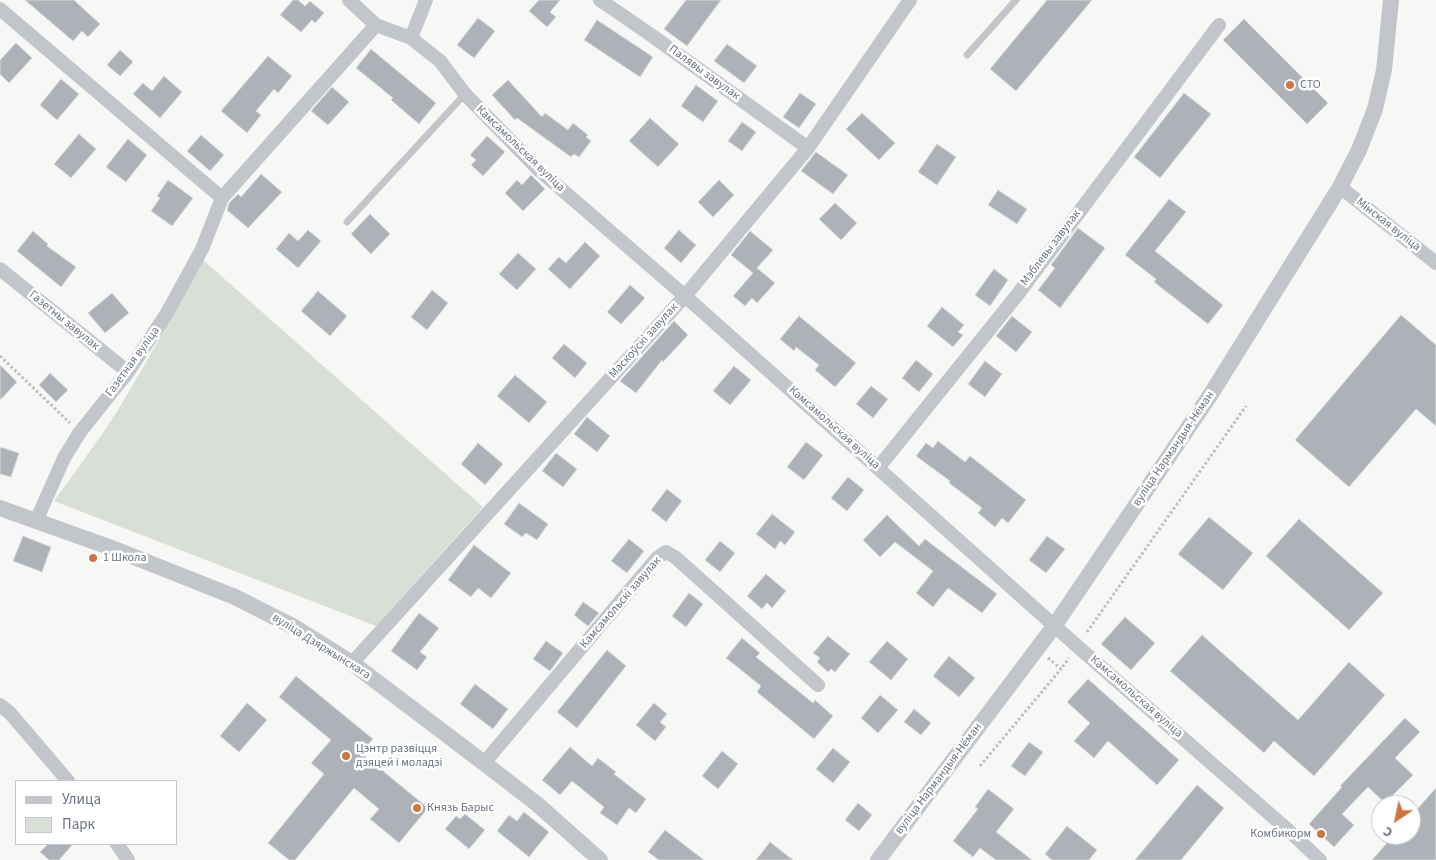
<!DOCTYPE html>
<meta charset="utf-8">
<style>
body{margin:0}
#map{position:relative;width:1436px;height:860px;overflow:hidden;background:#f7f8f6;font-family:"Source Sans 3",sans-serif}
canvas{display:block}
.legend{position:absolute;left:15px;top:780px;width:162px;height:65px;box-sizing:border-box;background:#fff;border:1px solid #c4c7cd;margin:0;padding:6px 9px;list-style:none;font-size:15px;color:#6b7483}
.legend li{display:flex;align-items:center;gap:10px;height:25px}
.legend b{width:25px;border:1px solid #c4c7cd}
.north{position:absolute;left:1371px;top:795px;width:50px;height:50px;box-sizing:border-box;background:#fff;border:1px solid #c4c7cd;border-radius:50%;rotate:214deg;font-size:14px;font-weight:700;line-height:20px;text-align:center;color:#6b7483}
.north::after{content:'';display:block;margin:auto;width:18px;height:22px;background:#ce7640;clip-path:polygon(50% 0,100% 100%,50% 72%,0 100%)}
</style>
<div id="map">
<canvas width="1436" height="860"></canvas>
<ul class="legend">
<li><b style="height:6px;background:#c2c5c9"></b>Улица</li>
<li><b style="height:14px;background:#d9ded7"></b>Парк</li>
</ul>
<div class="north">С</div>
</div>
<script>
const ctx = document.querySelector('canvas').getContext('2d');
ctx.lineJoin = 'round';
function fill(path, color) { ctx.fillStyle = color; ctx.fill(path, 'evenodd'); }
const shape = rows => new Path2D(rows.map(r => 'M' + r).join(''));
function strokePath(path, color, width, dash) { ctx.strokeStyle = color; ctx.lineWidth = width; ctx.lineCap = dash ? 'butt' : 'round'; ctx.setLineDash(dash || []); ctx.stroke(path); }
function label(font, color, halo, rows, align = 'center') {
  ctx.font = font + ' "Source Sans 3",sans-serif'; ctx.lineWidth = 5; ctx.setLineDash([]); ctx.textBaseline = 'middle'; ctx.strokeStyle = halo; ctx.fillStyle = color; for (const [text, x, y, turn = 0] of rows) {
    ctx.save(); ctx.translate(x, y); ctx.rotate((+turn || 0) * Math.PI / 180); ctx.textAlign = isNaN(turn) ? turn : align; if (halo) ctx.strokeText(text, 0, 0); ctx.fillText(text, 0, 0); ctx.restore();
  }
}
fill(shape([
 [202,259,483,507,376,626,54,501,103,433,118,410,148,359]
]), '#d9ded7');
const building = shape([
 [25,0,74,0,100,24,88,37,82,31,73,41,25,0],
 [293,0,298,0,305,6,310,1,324,13,315,23,312,20,301,32,280,15,293,0],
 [539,0,560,0,550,12,556,17,547,27,529,11,539,0],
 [686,0,721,0,687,46,664,29,686,0],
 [1047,0,1092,0,1016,91,990,69,1047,0],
 [478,18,495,31,474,58,457,45,478,18],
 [1244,19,1328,103,1307,124,1223,40,1244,19],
 [597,20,653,57,640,77,584,40,597,20],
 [16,43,32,58,9,83,0,74,0,60,16,43],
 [727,44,757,66,744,83,714,61,727,44],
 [371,49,436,103,419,124,391,100,393,98,356,68,371,49],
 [120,50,133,62,120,76,107,65,120,50],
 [268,56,292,76,278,93,274,89,256,111,261,115,247,133,221,111,268,56],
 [164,76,182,92,160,118,133,94,143,83,152,91,164,76],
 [61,79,79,94,57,120,40,105,61,79],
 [508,80,542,117,545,113,568,130,573,123,588,135,586,137,591,141,579,157,574,154,571,157,517,118,515,120,492,95,508,80],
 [696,85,718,101,703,122,681,106,696,85],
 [332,87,349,102,328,125,311,111,332,87],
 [800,93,816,104,799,128,783,117,800,93],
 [1184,93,1211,114,1160,178,1134,157,1184,93],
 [862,113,895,143,879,160,846,129,862,113],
 [650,118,679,144,658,167,629,141,650,118],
 [742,122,756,132,742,151,728,141,742,122],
 [79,134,96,149,71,178,54,164,79,134],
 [201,135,224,155,210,171,187,151,201,135],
 [487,136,505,152,483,176,471,165,476,160,470,155,487,136],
 [128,139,147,155,126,182,106,167,128,139],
 [937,144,956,157,937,185,918,172,937,144],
 [816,152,848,175,833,194,801,171,816,152],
 [261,174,282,192,248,228,227,210,229,203,238,194,241,197,261,174],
 [531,175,545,189,523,211,505,193,517,180,522,185,531,175],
 [168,180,193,198,172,226,151,211,160,198,157,196,168,180],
 [719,180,734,195,713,217,698,202,719,180],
 [998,190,1027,209,1017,224,988,205,998,190],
 [1169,199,1186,212,1155,251,1223,305,1208,324,1154,282,1156,279,1125,255,1169,199],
 [835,203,857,223,841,240,819,219,835,203],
 [370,214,390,234,371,254,351,234,370,214],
 [1078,228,1105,248,1060,308,1038,290,1055,268,1051,265,1078,228],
 [308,230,321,241,298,268,276,249,289,233,298,241,308,230],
 [679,230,696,245,681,263,664,248,679,230],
 [33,231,48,244,47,246,76,267,61,287,17,251,33,231],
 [750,231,773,250,757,268,775,283,757,303,752,298,745,306,733,296,753,273,731,255,750,231],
 [585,242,600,256,570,289,548,269,559,257,566,263,585,242],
 [518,253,536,269,517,290,499,274,518,253],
 [994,269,1008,280,990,306,975,295,994,269],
 [630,285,645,298,621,324,607,312,630,285],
 [432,290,448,303,427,330,411,317,432,290],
 [318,291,347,316,330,336,301,311,318,291],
 [112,293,129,313,105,333,88,313,112,293],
 [942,307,964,325,958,332,963,335,953,347,927,326,942,307],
 [1401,315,1436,345,1436,426,1416,409,1349,487,1295,440,1401,315],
 [799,316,856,363,835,387,815,370,819,365,796,347,794,351,780,339,799,316],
 [1012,316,1032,332,1016,352,996,336,1012,316],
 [674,321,688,335,663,362,662,360,636,393,620,381,674,321],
 [564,344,587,363,575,378,552,358,564,344],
 [916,360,933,374,919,392,902,378,916,360],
 [985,361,1002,374,985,397,968,384,985,361],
 [0,365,17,382,0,400,0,365],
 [734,366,751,380,730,405,713,391,734,366],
 [50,373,68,390,56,402,39,385,50,373],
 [515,375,547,402,529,423,497,396,515,375],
 [871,386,888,399,873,418,856,404,871,386],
 [587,417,610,436,597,452,574,434,587,417],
 [938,441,965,462,970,456,1026,500,1008,523,1002,518,995,527,978,513,982,508,949,483,950,481,916,456,926,443,933,448,938,441],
 [806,442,823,455,804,480,787,467,806,442],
 [478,443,503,464,485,485,461,464,478,443],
 [0,447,19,453,11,477,0,474,0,447],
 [556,453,577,469,563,487,542,471,556,453],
 [848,477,864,490,847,511,831,498,848,477],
 [667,489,682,501,666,522,651,510,667,489],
 [519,503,548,524,537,540,526,533,522,537,504,524,519,503],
 [772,514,795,532,785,545,780,541,775,549,756,534,772,514],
 [887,515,919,546,925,539,997,594,982,613,948,588,933,607,916,593,933,571,895,542,880,557,863,540,887,515],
 [1209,517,1253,553,1223,590,1178,554,1209,517],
 [1299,519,1383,593,1349,630,1266,556,1299,519],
 [23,536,51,547,42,572,13,561,23,536],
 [1047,536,1065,549,1046,573,1029,560,1047,536],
 [629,539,644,551,627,573,611,561,629,539],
 [720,541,735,553,720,572,705,560,720,541],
 [474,545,511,573,491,598,478,588,471,597,448,580,474,545],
 [766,574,786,591,772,608,767,603,762,609,747,596,766,574],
 [689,593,703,604,686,627,672,616,689,593],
 [583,602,599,613,588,626,574,615,583,602],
 [419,613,439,628,420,652,427,657,417,670,391,651,419,613],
 [1125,617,1155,643,1131,670,1101,644,1125,617],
 [1202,635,1298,720,1349,662,1385,695,1314,776,1274,741,1264,753,1170,671,1202,635],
 [828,636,850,654,835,672,831,669,828,672,817,662,820,658,813,653,828,636],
 [742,638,760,653,756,657,813,703,815,700,833,716,814,739,757,692,761,686,726,658,742,638],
 [546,641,563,653,550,671,533,659,546,641],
 [887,641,908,659,891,680,869,662,887,641],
 [607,650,626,666,577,728,557,712,607,650],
 [949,656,975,678,959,697,933,676,949,656],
 [296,676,373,739,361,753,428,808,399,843,370,819,379,809,354,788,295,860,289,860,268,843,324,774,311,763,331,740,279,697,296,676],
 [1088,679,1179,760,1157,785,1108,741,1094,758,1074,741,1090,723,1067,702,1088,679],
 [475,684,508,709,493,729,460,704,475,684],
 [880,695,898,710,878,733,861,718,880,695],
 [247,703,267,720,239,752,220,736,247,703],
 [654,703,667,714,660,722,666,727,655,741,636,725,654,703],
 [914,709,931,723,921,735,904,722,914,709],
 [1405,718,1420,732,1395,758,1413,775,1385,803,1368,787,1342,814,1354,825,1334,847,1309,824,1342,787,1340,786,1405,718],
 [1029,742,1043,752,1025,776,1011,766,1029,742],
 [570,747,592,766,598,758,616,772,614,774,646,799,636,813,629,808,617,825,600,813,604,807,572,781,560,795,542,780,570,747],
 [833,748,850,762,833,783,816,769,833,748],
 [722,751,738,764,718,789,702,776,722,751],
 [1197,785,1224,808,1181,860,1135,860,1197,785],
 [1436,788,1436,860,1372,860,1394,835,1411,835,1411,816,1436,788],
 [988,789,1014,809,996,832,1032,860,996,860,980,848,973,857,953,841,978,809,975,807,988,789],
 [858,803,872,815,859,831,845,820,858,803],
 [524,812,549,832,529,857,497,831,509,815,517,821,524,812],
 [465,814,485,830,469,849,445,829,456,816,460,819,465,814],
 [1067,826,1097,850,1089,860,1052,860,1045,854,1067,826],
 [665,830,704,860,659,860,648,852,665,830],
 [770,842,793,860,756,860,770,842],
 [48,844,73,844,59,860,49,860,40,852,48,844]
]);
fill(building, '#adb1b8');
strokePath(building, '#d9d9d8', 1);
strokePath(shape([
 [0,356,70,423],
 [1087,632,1246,406],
 [1048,658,1061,669,1069,658],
 [980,766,1061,669]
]), '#bcbec0', 3, [2.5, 2.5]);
strokePath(shape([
 [967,55,1016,0],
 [347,222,465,94]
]), '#c2c5c9', 7);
strokePath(shape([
 [349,0,376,25,411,38,440,61,465,94,539,170,685,296,1077,646,1288,830,1320,860],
 [600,0,651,35,808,148],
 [0,9,222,198],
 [411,38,426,0],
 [1340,187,1436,263],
 [0,269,128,372],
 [878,468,1018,294,1219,25],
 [36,521,64,458,80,432,128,372,167,313,202,249,222,198,376,25],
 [352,663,685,296,808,148,910,0],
 [0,705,10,713,68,781],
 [484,763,657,558,666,552,675,557,818,685],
 [117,844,128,860]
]), '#c2c5c9', 14);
strokePath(shape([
 [0,508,109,547,235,597,296,628,352,663,484,763,537,804,600,860],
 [878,860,1055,625,1211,394,1340,187,1359,150,1375,109,1384,70,1391,0]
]), '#c2c5c9', 16);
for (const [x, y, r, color] of [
 [1290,85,5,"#ce7640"],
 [93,558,5,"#ce7640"],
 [346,756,5,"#ce7640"],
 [417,808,5,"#ce7640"],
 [1321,834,5,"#ce7640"]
]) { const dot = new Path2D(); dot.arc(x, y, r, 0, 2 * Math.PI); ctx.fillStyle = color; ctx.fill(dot); strokePath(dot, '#fff', 2); }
label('12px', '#6b7483', '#fff', [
 ["Палявы завулак",704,73,36],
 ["Камсамольская вуліца",520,149,44],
 ["Мінская вуліца",1388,225,38],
 ["Мэблевы завулак",1051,248,-53],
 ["Газетны завулак",64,321,39],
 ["Маскоўскі завулак",644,341,-48],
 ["Газетная вуліца",133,362,-54],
 ["Камсамольская вуліца",834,428,42],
 ["вуліца Нармандыя-Нёман",1174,449,-56],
 ["Камсамольскі завулак",621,603,-49],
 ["вуліца Дзяржынскага",321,647,32],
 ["Камсамольская вуліца",1136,697,41],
 ["вуліца Нармандыя-Нёман",939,779,-53]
]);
label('12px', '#6b7483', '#fff', [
 ["СТО",1300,85],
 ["1 Школа",103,558],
 ["Цэнтр развіцця",356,749],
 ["дзяцей і моладзі",356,763],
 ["Князь Барыс",427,808],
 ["Комбикорм",1311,834,"right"]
], 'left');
</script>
